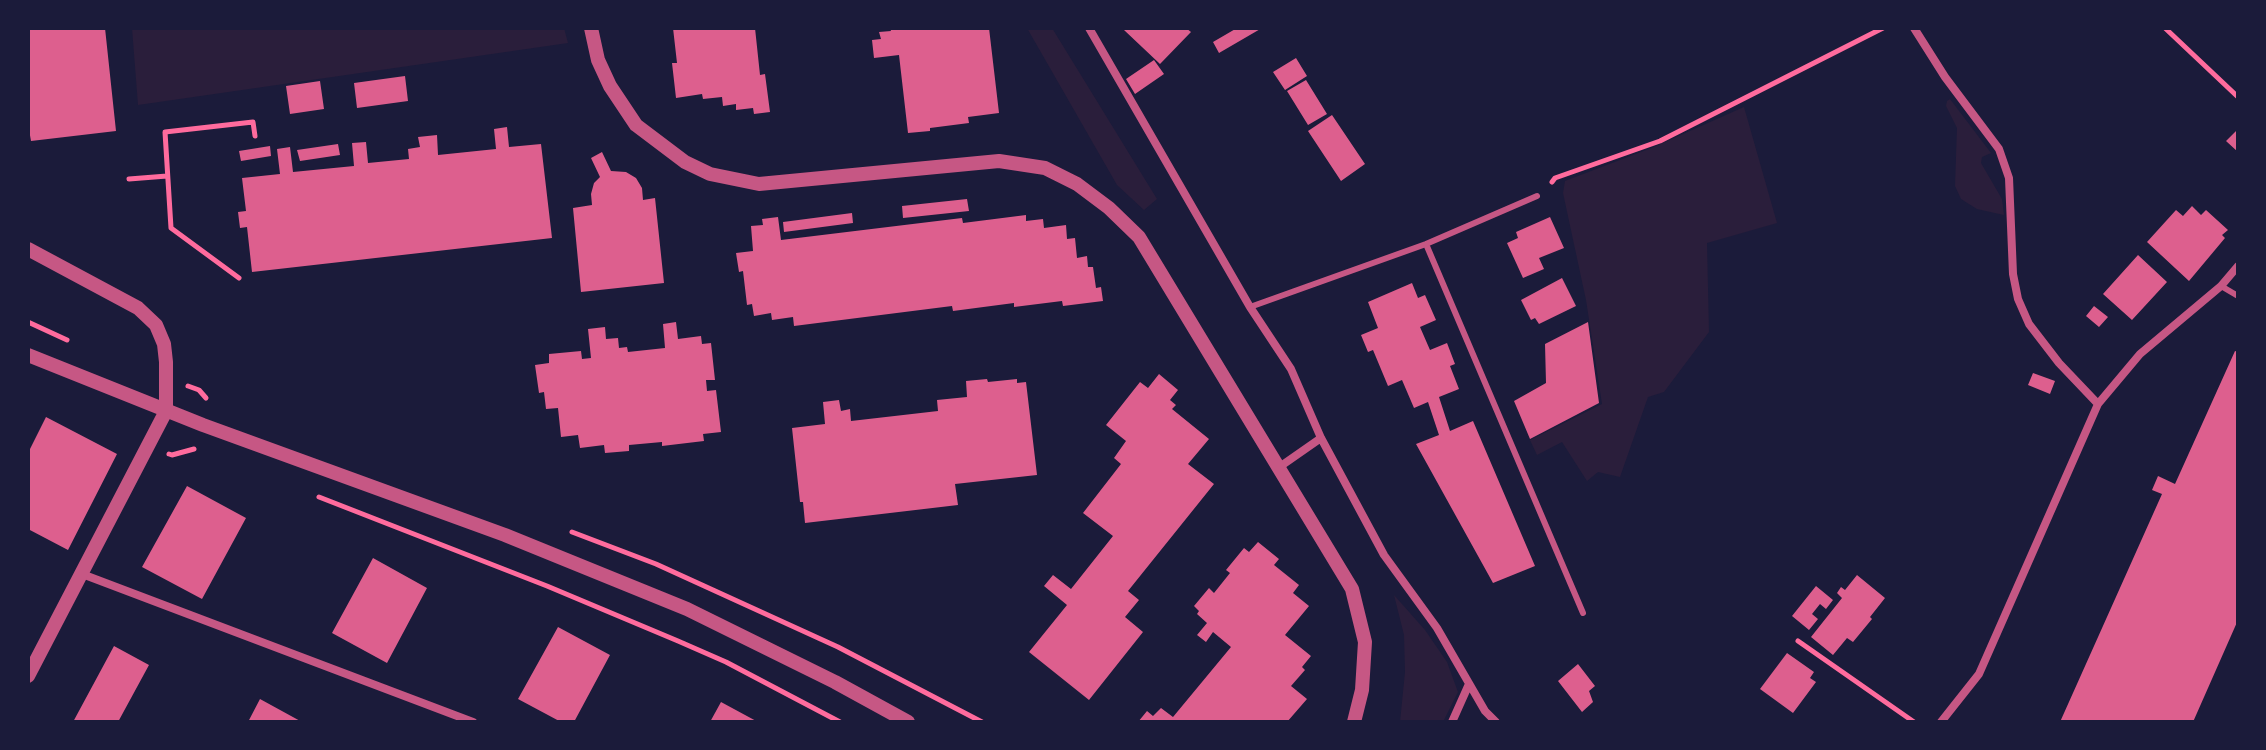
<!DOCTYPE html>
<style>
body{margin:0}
#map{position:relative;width:2266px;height:750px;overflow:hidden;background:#1b1b3a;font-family:Commissioner,sans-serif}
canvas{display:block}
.frame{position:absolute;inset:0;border:30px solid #1b1b3a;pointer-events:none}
</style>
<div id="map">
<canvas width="2266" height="750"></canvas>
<div class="frame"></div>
</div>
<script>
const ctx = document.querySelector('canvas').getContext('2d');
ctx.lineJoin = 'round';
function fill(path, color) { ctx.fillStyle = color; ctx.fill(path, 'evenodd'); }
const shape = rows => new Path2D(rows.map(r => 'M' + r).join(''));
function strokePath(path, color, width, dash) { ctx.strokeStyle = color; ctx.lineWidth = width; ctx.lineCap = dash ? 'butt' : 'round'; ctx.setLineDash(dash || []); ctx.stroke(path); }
fill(shape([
 [132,28,564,28,568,43,138,105],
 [1027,28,1052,28,1157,199,1144,210,1117,185],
 [1950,99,1991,153,1982,157,1981,163,2002,199,2004,215,1977,209,1961,199,1955,186,1957,128,1946,106,1947,101],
 [1744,107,1777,223,1707,243,1709,332,1664,392,1648,397,1620,477,1598,472,1587,481,1562,442,1537,455,1530,440,1602,404,1586,300,1563,193,1565,181,1654,147],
 [1394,595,1425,630,1447,662,1458,692,1443,722,1400,722,1405,672,1404,635]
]), '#2a1e3b');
fill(shape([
 [28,28,105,28,116,131,31,141,28,124],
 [673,28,755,28,760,75,765,74,770,112,754,114,753,108,736,110,736,104,723,106,722,97,703,99,702,94,676,98,672,63,677,63],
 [890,28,989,28,999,113,968,117,969,123,930,128,930,131,908,133,899,55,874,58,872,40,881,39,879,32,891,31],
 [1126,28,1186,28,1191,32,1160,64,1124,30],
 [1237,28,1262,28,1219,53,1213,42],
 [1296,58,1307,76,1285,90,1273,72],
 [1154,60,1164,74,1135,94,1126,79],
 [405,76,408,101,357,108,354,83],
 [1306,80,1327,114,1308,125,1287,91],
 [320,81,324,109,290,114,286,86],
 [1332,115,1365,164,1341,181,1308,131],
 [507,127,509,147,541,144,552,238,252,272,247,227,240,228,238,212,246,211,242,178,280,174,277,149,290,147,293,172,354,166,352,143,366,142,368,163,409,159,408,149,420,147,418,137,437,135,438,155,496,149,494,129],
 [2238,129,2238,152,2226,141],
 [338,144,340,155,300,161,297,150],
 [270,146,271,156,241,161,239,151],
 [602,152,611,171,626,172,636,178,642,188,643,200,655,198,664,283,581,292,573,208,592,205,591,194,594,183,600,177,591,158],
 [967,199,969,211,903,218,902,206],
 [2192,206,2201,215,2206,210,2228,230,2222,235,2225,238,2189,281,2147,242,2176,210,2183,216],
 [852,213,853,223,784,232,783,222],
 [1026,215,1026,221,1043,219,1044,228,1066,225,1067,239,1075,238,1077,258,1087,256,1088,267,1093,267,1096,288,1101,287,1103,301,1063,306,1062,301,1014,307,1014,303,953,311,952,306,794,326,793,317,772,320,771,313,754,316,752,304,747,305,743,271,739,272,736,253,753,251,751,226,763,225,762,219,778,217,781,240,962,218,963,223],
 [1550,217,1564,248,1539,258,1544,269,1523,278,1507,243,1518,238,1516,232],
 [2138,255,2167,282,2132,320,2103,294],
 [1562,278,1576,306,1539,324,1535,318,1531,320,1521,300],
 [1412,283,1418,298,1425,295,1436,320,1420,327,1430,350,1447,343,1455,364,1450,366,1459,389,1439,397,1450,431,1473,421,1535,566,1493,583,1416,444,1439,435,1428,402,1414,408,1402,380,1388,386,1373,350,1368,352,1361,335,1378,328,1368,302],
 [2094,306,2108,317,2099,327,2086,316],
 [676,322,678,339,701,336,702,344,711,343,715,380,706,380,707,391,716,390,721,432,703,434,704,441,662,446,662,442,629,445,629,451,605,453,604,445,580,448,578,435,561,437,558,408,546,409,544,392,539,393,535,365,549,363,549,354,581,351,582,359,591,358,588,329,605,327,606,339,618,338,619,348,627,347,628,352,665,348,663,324],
 [1588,322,1599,403,1530,439,1514,401,1546,383,1545,344],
 [2235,351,2238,352,2238,620,2193,722,2060,722,2162,494,2152,490,2158,476,2175,484],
 [2033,373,2055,381,2050,394,2028,385],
 [1159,374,1178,390,1170,400,1176,405,1172,409,1209,439,1188,464,1214,484,1128,591,1139,600,1125,617,1143,632,1089,700,1029,652,1067,605,1044,586,1053,575,1071,589,1113,536,1083,513,1121,464,1114,458,1126,441,1106,425,1140,382,1148,388],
 [987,379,988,382,1017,379,1017,383,1026,382,1037,475,955,484,958,505,805,523,803,502,800,502,792,428,825,424,823,402,839,400,841,411,850,409,851,421,938,411,937,400,967,397,966,381],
 [46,417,117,454,68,550,28,529,28,453],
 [187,486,246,518,202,599,142,567],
 [1258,542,1279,559,1274,565,1299,585,1293,593,1309,606,1285,635,1311,656,1302,667,1305,670,1291,686,1307,699,1287,722,1138,722,1147,711,1153,716,1161,708,1173,717,1231,647,1213,632,1206,642,1197,635,1207,623,1197,614,1199,611,1194,606,1209,588,1214,593,1230,573,1226,570,1244,548,1249,552],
 [373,558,427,588,387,663,332,633],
 [1857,575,1885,598,1870,617,1872,619,1853,642,1847,638,1833,655,1811,637,1842,598,1837,593,1841,587,1845,590],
 [1816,586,1833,600,1826,609,1820,604,1812,614,1818,619,1809,630,1792,616],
 [558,627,610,655,574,722,561,722,518,699],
 [114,646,149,665,118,722,73,722],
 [1787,653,1814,672,1810,678,1816,682,1793,713,1760,689],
 [1578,664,1595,686,1589,691,1593,702,1582,712,1558,681],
 [260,699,302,722,248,722],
 [721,702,758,722,710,722]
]), '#dd5f8e');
strokePath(shape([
 [2165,28,2238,97],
 [129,179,167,176],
 [1552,182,1555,178,1660,141,1883,28],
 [239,278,171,228,165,132,253,122,255,136],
 [28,322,67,340],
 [188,386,199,390,206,398],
 [169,454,172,455,194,449],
 [319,497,547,586,678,641,726,662,840,722],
 [572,532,656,564,838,647,982,722],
 [1798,641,1914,722]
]), '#ff6b9d', 5);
strokePath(shape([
 [1426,244,1583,613],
 [2221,286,2238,296],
 [1250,307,1426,244,1537,196]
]), '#c65784', 6);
strokePath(shape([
 [1089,28,1250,307,1291,369,1321,438,1384,555,1437,628,1485,711,1496,722],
 [1914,28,1945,77,1999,149,2009,178,2013,274,2018,299,2029,324,2059,363,2098,404],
 [1278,468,1321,438],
 [82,574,473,722],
 [1452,722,1469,684],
 [1941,722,1979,674,2098,404,2140,354,2221,286,2238,266]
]), '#c65784', 8);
strokePath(shape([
 [591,28,598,60,610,86,636,125,685,162,710,174,759,184,999,161,1045,168,1077,184,1109,208,1139,237,1352,589,1365,642,1362,690,1354,722],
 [28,249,138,308,156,325,164,344,166,362,166,411,28,676],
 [28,355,203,425,505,535,687,609,835,682,908,722]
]), '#c65784', 14);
</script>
